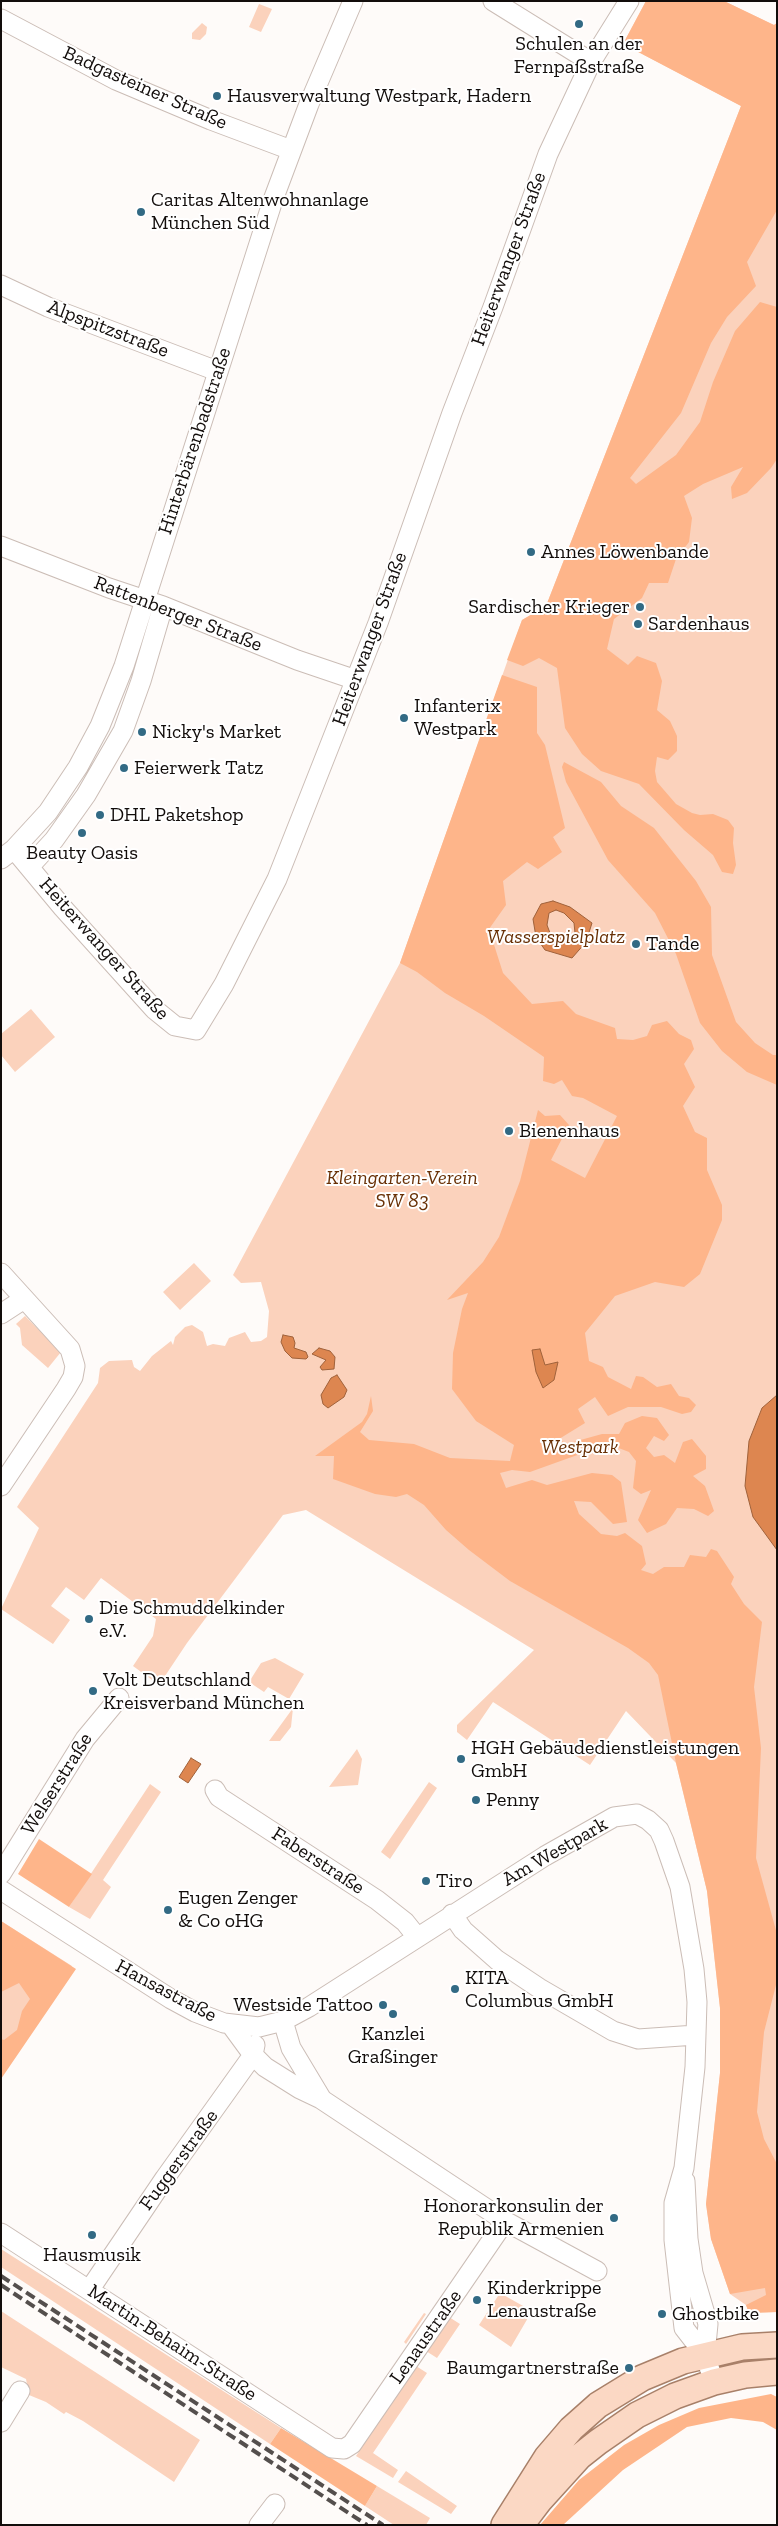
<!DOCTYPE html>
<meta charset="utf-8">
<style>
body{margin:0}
#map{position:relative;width:778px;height:2526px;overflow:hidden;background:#fefbf9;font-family:"Zilla Slab",serif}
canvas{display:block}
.frame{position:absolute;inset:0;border:2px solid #120d0b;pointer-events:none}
</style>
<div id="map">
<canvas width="778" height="2526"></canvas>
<div class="frame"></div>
</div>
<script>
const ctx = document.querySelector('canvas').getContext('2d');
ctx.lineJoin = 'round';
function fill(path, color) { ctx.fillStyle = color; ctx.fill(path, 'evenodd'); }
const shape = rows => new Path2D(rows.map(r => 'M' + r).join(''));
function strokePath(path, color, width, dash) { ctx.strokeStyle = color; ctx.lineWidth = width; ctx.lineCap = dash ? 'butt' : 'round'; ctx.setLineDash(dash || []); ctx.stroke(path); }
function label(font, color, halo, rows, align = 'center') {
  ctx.font = font + ' "Zilla Slab",serif'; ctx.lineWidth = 4; ctx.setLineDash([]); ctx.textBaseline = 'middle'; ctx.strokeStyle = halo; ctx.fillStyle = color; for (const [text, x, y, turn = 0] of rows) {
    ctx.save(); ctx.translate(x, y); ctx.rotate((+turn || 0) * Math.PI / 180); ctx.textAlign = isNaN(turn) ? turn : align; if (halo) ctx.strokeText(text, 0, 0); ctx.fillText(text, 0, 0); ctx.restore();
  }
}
fill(shape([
 [646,1,724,1,774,25,777,23,777,2312,749,2313,746,2305,730,2294,711,2239,706,2204,720,2073,720,2008,707,1891,676,1763,626,1711,590,1765,493,1702,467,1740,457,1732,457,1725,534,1650,306,1510,283,1515,187,1643,159,1685,133,1666,153,1636,156,1619,101,1578,84,1600,66,1587,51,1606,70,1620,53,1644,1,1609,39,1528,17,1507,98,1383,100,1368,109,1361,132,1360,134,1367,140,1371,152,1356,171,1341,173,1345,175,1337,185,1327,192,1325,203,1332,207,1346,213,1344,225,1346,229,1338,245,1332,251,1342,261,1341,267,1337,269,1311,261,1282,241,1283,233,1275,400,963,522,620,546,606,741,106,623,44],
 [259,4,272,9,261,32,249,27],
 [202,23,207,27,206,34,200,40,192,39,192,33],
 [31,1009,55,1037,15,1072,1,1055,1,1034],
 [194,1263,211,1281,180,1310,163,1292],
 [25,1316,61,1352,48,1368,22,1345,20,1328,16,1324],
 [275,1658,304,1674,289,1699,268,1687,264,1692,249,1682,261,1663],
 [293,1708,291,1727,280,1741,269,1741],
 [357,1749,362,1759,358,1785,329,1787],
 [429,1782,437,1788,390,1859,381,1852],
 [150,1784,161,1792,103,1880,111,1887,90,1919,69,1907],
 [1,1921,72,1966,1,2071],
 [1,2249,281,2428,270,2444,1,2267],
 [500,2293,532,2311,511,2347,479,2325],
 [1,2311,200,2440,174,2482,83,2421,66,2412,64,2414,46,2402,29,2395,26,2379,1,2367],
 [424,2313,426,2314,406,2344,404,2342],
 [449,2317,460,2324,437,2358,426,2351],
 [416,2366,427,2373,373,2453,398,2470,393,2478,356,2456],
 [406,2471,457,2506,451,2514,398,2482],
 [377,2486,430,2518,426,2525,394,2525,365,2506]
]), '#fbd2bc');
fill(shape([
 [646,1,724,1,774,25,777,23,777,210,747,262,756,286,727,317,711,343,681,413,630,478,636,484,676,455,700,422,713,382,735,331,760,302,777,307,777,459,771,468,747,493,732,499,731,487,743,467,703,484,684,496,692,518,689,542,676,559,668,583,649,583,642,598,614,619,607,649,628,665,637,656,656,663,662,681,657,710,670,721,677,736,677,751,668,760,657,757,655,771,657,782,676,804,692,813,700,815,713,814,728,820,734,828,733,843,736,865,733,874,722,872,713,855,684,830,639,784,601,771,582,754,565,728,557,668,539,658,523,666,507,660,522,620,546,606,741,106,623,44],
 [502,675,537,687,537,733,545,745,565,828,553,837,562,852,538,869,527,862,503,881,506,905,489,929,503,973,532,1004,563,1001,576,1014,615,1028,617,1039,633,1040,647,1036,652,1025,667,1021,679,1034,691,1040,694,1049,684,1064,695,1087,683,1106,695,1132,707,1138,707,1170,722,1205,722,1220,700,1274,684,1287,655,1282,615,1296,585,1333,589,1361,603,1367,608,1377,631,1389,636,1376,643,1377,657,1387,671,1384,679,1396,689,1398,696,1405,691,1412,682,1414,661,1407,628,1407,608,1416,595,1397,578,1409,585,1423,559,1439,566,1444,602,1434,619,1434,625,1423,642,1416,657,1418,669,1435,664,1441,654,1436,646,1448,654,1457,664,1455,675,1463,683,1442,692,1439,706,1456,706,1469,693,1476,705,1486,714,1511,708,1516,694,1509,677,1508,666,1524,647,1533,638,1520,651,1490,641,1494,633,1488,636,1461,629,1452,616,1447,594,1449,530,1472,512,1470,500,1473,506,1488,532,1480,547,1485,592,1473,612,1475,621,1482,627,1522,613,1524,591,1502,574,1501,579,1514,601,1534,617,1536,625,1533,642,1546,646,1564,641,1570,653,1574,664,1567,684,1567,690,1555,706,1557,711,1549,717,1551,734,1577,731,1584,744,1604,762,1622,754,1687,761,1748,756,1858,777,1934,777,1981,764,2032,757,2112,764,2139,777,2164,777,2312,749,2313,746,2305,766,2295,765,2288,730,2294,711,2239,706,2204,720,2073,720,2008,707,1891,676,1763,658,1675,649,1663,628,1648,510,1581,469,1550,446,1530,424,1505,407,1494,396,1497,375,1494,333,1479,334,1456,315,1456,362,1422,367,1414,371,1396,373,1411,360,1432,369,1440,414,1444,450,1458,510,1461,514,1445,476,1421,452,1389,453,1353,462,1309,468,1293,447,1300,483,1262,499,1237,520,1181,538,1110,545,1116,560,1115,569,1125,551,1160,585,1178,617,1116,583,1098,572,1096,562,1080,554,1084,543,1081,544,1057,484,1016,445,993,417,972,400,963],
 [564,762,601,782,621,806,654,828,696,881,711,907,712,955,736,1022,755,1043,773,1055,777,1055,777,1085,747,1072,722,1051,700,1023,676,954,655,913,608,860,566,782,562,767],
 [39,1839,92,1874,69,1907,18,1874],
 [1,1921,76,1969,1,2079,1,2039,4,2040,17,2030,22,2011,30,1999,19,1983,1,1992],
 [771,2394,777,2397,777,2430,763,2422,731,2418,687,2427,623,2470,563,2525,540,2525,579,2480,624,2445,659,2425,699,2408],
 [281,2428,377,2486,365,2506,270,2444]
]), '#feb58a');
const water = shape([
 [553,901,570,907,592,923,586,942,572,958,545,950,536,937,533,919,541,904,553,901],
 [556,910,564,913,574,923,575,933,568,941,550,933,547,925,549,913,556,910],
 [283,1335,293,1337,295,1343,294,1348,306,1352,308,1357,306,1359,292,1358,285,1351,281,1342,283,1335],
 [319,1348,330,1351,335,1357,334,1369,322,1370,320,1367,326,1360,312,1354,319,1348],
 [540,1349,545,1365,558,1362,554,1380,543,1388,536,1372,532,1350,540,1349],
 [337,1375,347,1390,344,1397,328,1408,323,1404,321,1395,331,1378,337,1375],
 [777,1395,777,1550,753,1517,745,1486,749,1441,762,1408,777,1395],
 [191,1758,201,1764,188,1783,179,1777,191,1758]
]);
fill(water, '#dd8650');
strokePath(water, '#a0623b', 1);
const minor = shape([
 [493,1,591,62],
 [1,19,116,80,211,120,291,150],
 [1,285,48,307,217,371],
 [1,546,109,588,163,606,297,660,356,680],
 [14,849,63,908,154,1009,175,1026,196,1030,224,984,277,879,378,623,452,413,493,307,548,154,591,62,629,1],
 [1,859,14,849,48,812,78,767,100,726,124,666,273,200,309,104,353,1],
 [30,866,54,840,86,795,123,731,141,681,163,606],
 [1,1273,70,1349,75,1366,73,1377,66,1389,1,1486],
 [1,1314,24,1299],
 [215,1790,219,1797,377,1900,405,1922,417,1937],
 [1,1874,85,1739,119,1698],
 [1,1890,171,1999,195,2012,224,2023,259,2027,283,2021,309,2007,545,1856,614,1817,637,1814,648,1820,659,1830,664,1841,680,1887,694,1969,697,2002,695,2067,684,2168,674,2203,674,2240,684,2328,705,2355,714,2382],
 [452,1914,463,1930,497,1960,539,1988,613,2031,638,2039,696,2035],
 [283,2021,291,2048,321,2098],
 [231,2025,253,2055,265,2067,300,2089,321,2099,505,2221,597,2271],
 [685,2181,688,2239,693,2273,708,2324,705,2355],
 [1,2233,332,2448,344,2449,352,2444,505,2221],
 [90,2289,165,2178,253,2055,255,2045],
 [1,2422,20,2391],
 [259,2525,275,2504]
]);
const major = shape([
 [504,2525,547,2457,571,2429,598,2405,642,2378,683,2361,742,2347,777,2345],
 [521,2525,540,2500,579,2457,598,2442,637,2415,675,2396,714,2382,745,2375,777,2372]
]);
strokePath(minor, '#cbbdb6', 21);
strokePath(major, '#a88069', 28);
strokePath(minor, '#fff', 19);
strokePath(major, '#fbd8c4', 25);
strokePath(shape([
 [1,2276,383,2525],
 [1,2285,367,2525]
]), '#544f4d', 4, [10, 5]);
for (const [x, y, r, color] of [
 [579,24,5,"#326a84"],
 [217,96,5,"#326a84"],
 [141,212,5,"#326a84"],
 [531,552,5,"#326a84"],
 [640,607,5,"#326a84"],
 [638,624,5,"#326a84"],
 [404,718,5,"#326a84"],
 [142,732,5,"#326a84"],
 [124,768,5,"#326a84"],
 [100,815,5,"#326a84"],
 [82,833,5,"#326a84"],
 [636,944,5,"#326a84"],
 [509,1131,5,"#326a84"],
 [89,1619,5,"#326a84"],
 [93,1691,5,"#326a84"],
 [461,1759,5,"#326a84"],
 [476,1800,5,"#326a84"],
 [426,1881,5,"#326a84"],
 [168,1910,5,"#326a84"],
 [455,1989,5,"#326a84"],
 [383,2005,5,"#326a84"],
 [393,2014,5,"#326a84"],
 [614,2218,5,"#326a84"],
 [92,2235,5,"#326a84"],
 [477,2300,5,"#326a84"],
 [662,2314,5,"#326a84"],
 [629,2368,5,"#326a84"]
]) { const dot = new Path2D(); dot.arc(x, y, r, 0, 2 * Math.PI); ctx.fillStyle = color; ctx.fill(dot); strokePath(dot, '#fff', 2); }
label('20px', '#120d0b', '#fff', [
 ["Schulen an der",579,44,"center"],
 ["Fernpaßstraße",579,67,"center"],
 ["Hausverwaltung Westpark, Hadern",227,96],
 ["Caritas Altenwohnanlage",151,200],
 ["München Süd",151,223],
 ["Annes Löwenbande",541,552],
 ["Sardischer Krieger",630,607,"right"],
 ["Sardenhaus",648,624],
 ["Infanterix",414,706],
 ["Westpark",414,729],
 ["Nicky's Market",152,732],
 ["Feierwerk Tatz",134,768],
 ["DHL Paketshop",110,815],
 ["Beauty Oasis",82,853,"center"],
 ["Tande",646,944],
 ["Bienenhaus",519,1131],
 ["Die Schmuddelkinder",99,1608],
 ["e.V.",99,1631],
 ["Volt Deutschland",103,1680],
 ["Kreisverband München",103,1703],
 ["HGH Gebäudedienstleistungen",471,1748],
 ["GmbH",471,1771],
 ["Penny",486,1800],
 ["Tiro",436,1881],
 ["Eugen Zenger",178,1898],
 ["& Co oHG",178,1921],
 ["KITA",465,1978],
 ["Columbus GmbH",465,2001],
 ["Westside Tattoo",373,2005,"right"],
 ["Kanzlei",393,2034,"center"],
 ["Graßinger",393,2057,"center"],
 ["Honorarkonsulin der",604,2206,"right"],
 ["Republik Armenien",604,2229,"right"],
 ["Hausmusik",92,2255,"center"],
 ["Kinderkrippe",487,2288],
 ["Lenaustraße",487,2311],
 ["Ghostbike",672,2314],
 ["Baumgartnerstraße",619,2368,"right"]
], 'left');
label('20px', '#120d0b', '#fff', [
 ["Badgasteiner Straße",145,88,24],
 ["Heiterwanger Straße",509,259,-70],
 ["Alpspitzstraße",108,329,21],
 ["Hinterbärenbadstraße",195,441,-72],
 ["Rattenberger Straße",178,614,21],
 ["Heiterwanger Straße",370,639,-70],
 ["Heiterwanger Straße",104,949,48],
 ["Welserstraße",57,1784,-58],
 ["Am Westpark",555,1852,-30],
 ["Faberstraße",318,1861,33],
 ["Hansastraße",166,1991,28],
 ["Fuggerstraße",179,2160,-54],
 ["Lenaustraße",426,2337,-55],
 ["Martin-Behaim-Straße",172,2343,33]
]);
label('italic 20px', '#683005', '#fff', [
 ["Wasserspielplatz",556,937],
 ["Kleingarten-Verein",402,1178],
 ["SW 83",402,1201],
 ["Westpark",580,1447]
]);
</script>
